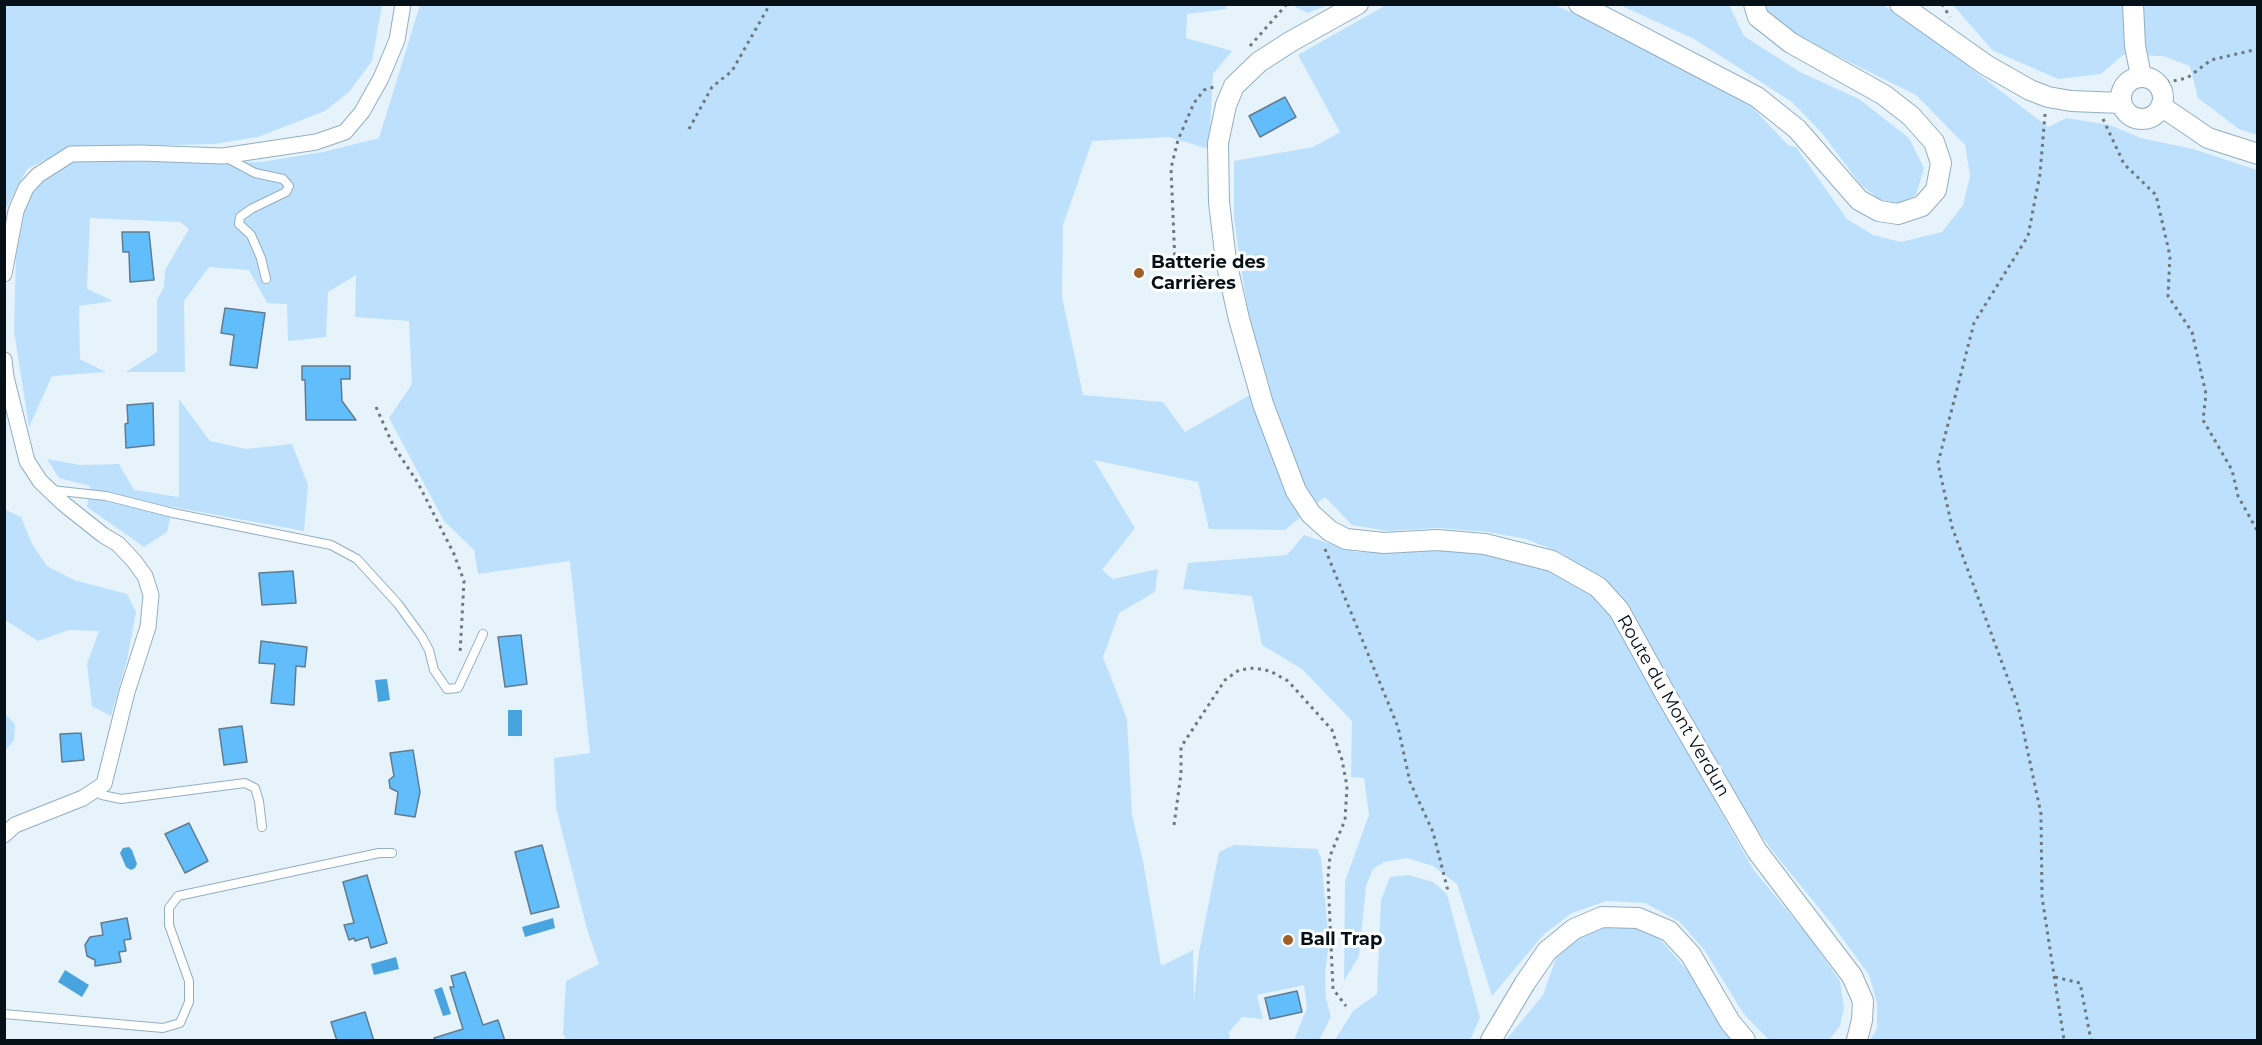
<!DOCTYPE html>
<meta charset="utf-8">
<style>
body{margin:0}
#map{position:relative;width:2262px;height:1045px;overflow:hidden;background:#e7f3fb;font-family:Montserrat,sans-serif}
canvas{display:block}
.frame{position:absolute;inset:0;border:6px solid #061017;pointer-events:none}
</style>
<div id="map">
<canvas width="2262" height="1045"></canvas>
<div class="frame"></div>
</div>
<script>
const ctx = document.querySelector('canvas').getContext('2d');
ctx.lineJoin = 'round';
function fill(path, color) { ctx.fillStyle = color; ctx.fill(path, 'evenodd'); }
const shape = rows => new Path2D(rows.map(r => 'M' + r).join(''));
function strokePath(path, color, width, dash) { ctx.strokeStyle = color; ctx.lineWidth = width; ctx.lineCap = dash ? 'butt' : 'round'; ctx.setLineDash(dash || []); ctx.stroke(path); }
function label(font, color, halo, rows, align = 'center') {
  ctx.font = font + ' Montserrat,sans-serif'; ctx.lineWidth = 6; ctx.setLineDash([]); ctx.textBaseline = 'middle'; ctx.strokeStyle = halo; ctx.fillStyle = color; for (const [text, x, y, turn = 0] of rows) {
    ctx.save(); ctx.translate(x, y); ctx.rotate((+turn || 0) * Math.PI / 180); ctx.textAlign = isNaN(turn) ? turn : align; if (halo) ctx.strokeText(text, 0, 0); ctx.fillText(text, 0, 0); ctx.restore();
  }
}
fill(shape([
 [5,5,382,5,372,61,349,92,325,111,258,137,214,144,69,148,27,169,5,210],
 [420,5,1225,5,1227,9,1187,14,1186,38,1232,51,1213,74,1209,149,1169,137,1092,141,1063,225,1062,297,1083,395,1163,402,1185,432,1269,384,1250,322,1240,262,1234,217,1234,161,1313,147,1340,132,1298,55,1386,5,1555,5,1599,25,1752,107,1788,145,1796,147,1847,219,1873,235,1901,242,1942,232,1963,205,1970,176,1965,145,1916,95,1803,39,1765,13,1761,5,1883,5,1909,21,2048,127,2066,118,2110,125,2141,138,2193,149,2257,170,2257,1040,1870,1040,1877,1029,1877,1003,1869,975,1832,924,1774,853,1737,802,1600,578,1561,553,1526,539,1488,532,1437,528,1387,531,1352,525,1325,497,1285,530,1209,529,1198,482,1094,460,1135,528,1102,570,1113,579,1158,569,1155,592,1119,613,1103,657,1127,719,1132,815,1143,861,1161,966,1193,950,1194,1001,1199,952,1219,852,1234,845,1317,849,1321,858,1329,942,1325,974,1326,998,1331,1017,1319,1040,1294,1040,1307,1008,1304,985,1257,995,1263,1019,1242,1017,1229,1032,1230,1040,567,1040,563,1034,566,981,599,964,587,929,556,808,554,758,590,753,570,561,478,574,474,550,444,521,389,418,412,384,409,321,355,317,356,275,328,292,326,337,288,341,287,304,267,303,249,270,209,267,184,301,185,372,126,372,157,352,157,300,164,287,165,270,189,229,180,222,90,218,87,289,113,301,79,306,80,359,106,372,52,376,29,427,14,331,16,252,27,200,42,179,72,160,213,163,260,162,323,152,379,138],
 [1296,5,1296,4,1328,5,1308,13,1295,7],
 [1620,5,1729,5,1744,36,1800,72,1859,99,1909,138,1924,168,1916,195,1898,204,1879,199,1861,185,1821,132,1792,102,1694,39],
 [1953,5,2257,5,2257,135,2239,129,2198,98,2190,66,2163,56,2123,55,2101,74,2058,79,1992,50],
 [179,399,210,441,246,449,292,444,308,485,304,531,173,507,167,532,144,547,87,507,90,486,59,478,47,459,80,465,119,464,134,490,179,497],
 [4,509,21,517,32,544,47,566,74,580,127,594,136,612,127,660,111,716,92,706,87,664,99,631,69,630,38,641,5,620],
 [1304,535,1355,552,1438,549,1486,550,1555,572,1590,594,1614,619,1753,869,1809,937,1840,981,1844,1008,1840,1026,1829,1040,1771,1040,1767,1038,1743,1013,1705,951,1680,922,1645,903,1606,901,1572,913,1544,934,1492,996,1457,884,1433,866,1407,858,1384,862,1373,869,1366,886,1359,956,1344,981,1345,881,1369,815,1364,778,1351,777,1352,721,1302,669,1262,645,1252,596,1183,589,1188,563,1287,555],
 [5,714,15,724,14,740,5,751],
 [1408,875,1433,882,1447,894,1480,1018,1470,1040,1335,1040,1353,1011,1377,994,1381,900,1390,877],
 [1603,926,1638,929,1659,938,1694,978,1725,1032,1733,1040,1506,1040,1543,995,1556,958,1579,938]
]), '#bde1fc');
fill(shape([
 [387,679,390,700,378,702,375,680],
 [508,710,522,710,522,736,508,736],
 [129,847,132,850,137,864,135,868,131,870,126,867,120,853,123,848],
 [553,918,555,928,525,937,522,927],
 [396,957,399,969,374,975,371,964],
 [65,970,89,985,82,997,58,982],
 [442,987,451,1014,443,1016,434,990]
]), '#47a4df');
const building = shape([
 [1285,97,1296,117,1260,137,1249,116,1285,97],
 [122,232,149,232,154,280,130,282,129,252,123,252,122,232],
 [225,308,265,313,257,368,230,365,234,335,221,333,225,308],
 [302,366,350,366,350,379,341,379,342,401,356,420,306,420,305,380,302,380,302,366],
 [153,403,154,445,126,448,125,424,128,423,127,405,153,403],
 [293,571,296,603,262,605,259,573,293,571],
 [521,635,527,684,505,687,498,637,521,635],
 [261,641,307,647,305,667,296,666,294,705,271,703,275,664,259,663,261,641],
 [242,726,247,762,224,765,219,729,242,726],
 [81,733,84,760,62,762,60,734,81,733],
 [413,750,420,792,415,817,395,814,398,792,390,788,389,780,394,776,390,753,413,750],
 [189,823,208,861,185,873,165,834,189,823],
 [542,845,559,907,531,914,515,852,542,845],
 [367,875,387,943,371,948,368,937,355,941,354,938,349,940,344,925,354,923,343,882,367,875],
 [127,918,131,939,124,940,126,951,119,952,121,962,95,966,95,960,87,956,85,945,90,937,103,935,101,923,127,918],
 [465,972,483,1025,498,1020,505,1041,435,1041,434,1038,463,1029,450,987,454,987,451,976,465,972],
 [1297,991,1302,1012,1270,1019,1265,998,1297,991],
 [365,1012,374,1041,337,1041,331,1022,365,1012]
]);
fill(building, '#62befa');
strokePath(building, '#617b8f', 1.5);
const service = shape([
 [227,158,255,173,283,179,289,186,286,192,251,209,240,217,239,224,251,235,261,258,266,279],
 [51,490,106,496,173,513,331,545,357,559,398,604,422,637,429,650,434,670,447,689,458,688,483,634],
 [94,790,102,795,121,799,245,783,255,788,259,801,262,827],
 [4,1014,163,1028,180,1023,189,1002,189,981,169,925,169,908,178,896,379,853,392,853]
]);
const minor = shape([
 [4,274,16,211,26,188,38,175,71,154,140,153,223,156,316,142,345,132,362,112,381,78,397,40,403,4],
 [4,360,6,377,27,461,40,481,64,504,103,535,118,544,134,561,145,576,151,595,148,627,127,692,104,784,83,798,15,825,4,835]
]);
const tertiary = shape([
 [1358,4,1290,42,1259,62,1234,86,1226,105,1218,143,1219,202,1226,261,1239,319,1263,404,1296,491,1311,514,1330,531,1346,539,1384,543,1437,540,1485,544,1552,561,1598,587,1619,610,1666,695,1757,851,1852,976,1863,1001,1862,1020,1857,1040],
 [1579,4,1757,97,1797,129,1859,200,1879,211,1898,214,1922,206,1936,190,1941,163,1934,142,1911,116,1884,95,1791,43,1758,17,1754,4],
 [1900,4,1986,65,2030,90,2048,97,2071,101,2121,103],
 [2133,4,2135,46,2141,76],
 '2121 98a21 21 0 1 1 42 0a21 21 0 1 1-42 0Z',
 [2161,106,2208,138,2258,154],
 [1491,1040,1525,983,1547,951,1574,929,1602,917,1638,918,1669,931,1691,955,1730,1022,1745,1040]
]);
strokePath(service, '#92aec2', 10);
strokePath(minor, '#92aec2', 17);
strokePath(tertiary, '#92aec2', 22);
strokePath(shape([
 [1942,4,1950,17],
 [1250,46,1287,4],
 [2159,84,2187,78,2211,60,2258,49],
 [2045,114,2040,174,2028,236,1974,323,1938,463,1952,527,2018,706,2041,814,2042,897,2064,1040],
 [2103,119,2124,164,2156,195,2170,256,2168,296,2192,332,2206,394,2203,420,2232,470,2238,496,2258,532],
 [689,129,712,87,732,71,770,4],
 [1175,263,1171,168,1178,140,1194,103,1204,90,1214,87],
 [376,407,393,445,418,483,454,554,464,581,460,654],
 [1325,549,1398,727,1410,782,1433,832,1448,891],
 [1174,825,1181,774,1181,747,1225,680,1239,670,1254,668,1270,671,1288,681,1332,730,1342,760,1347,786,1345,820,1330,856,1328,877,1333,989,1346,1006],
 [2055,977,2080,983,2091,1040]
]), '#6d777f', 3, [3, 4.5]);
strokePath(service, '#fff', 8);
strokePath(minor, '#fff', 15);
strokePath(tertiary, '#fff', 20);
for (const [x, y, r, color] of [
 [1139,273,6,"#9e6026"],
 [1288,940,6,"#9e6026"]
]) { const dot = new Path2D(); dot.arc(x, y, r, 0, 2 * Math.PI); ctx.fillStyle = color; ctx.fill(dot); strokePath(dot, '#fefefe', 2); }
label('bold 18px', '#061017', '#fefefe', [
 ["Batterie des",1151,263],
 ["Carrières",1151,284],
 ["Ball Trap",1300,940]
], 'left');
label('18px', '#061017', '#fefefe', [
 ["Route du Mont Verdun",1673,706,60]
]);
</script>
